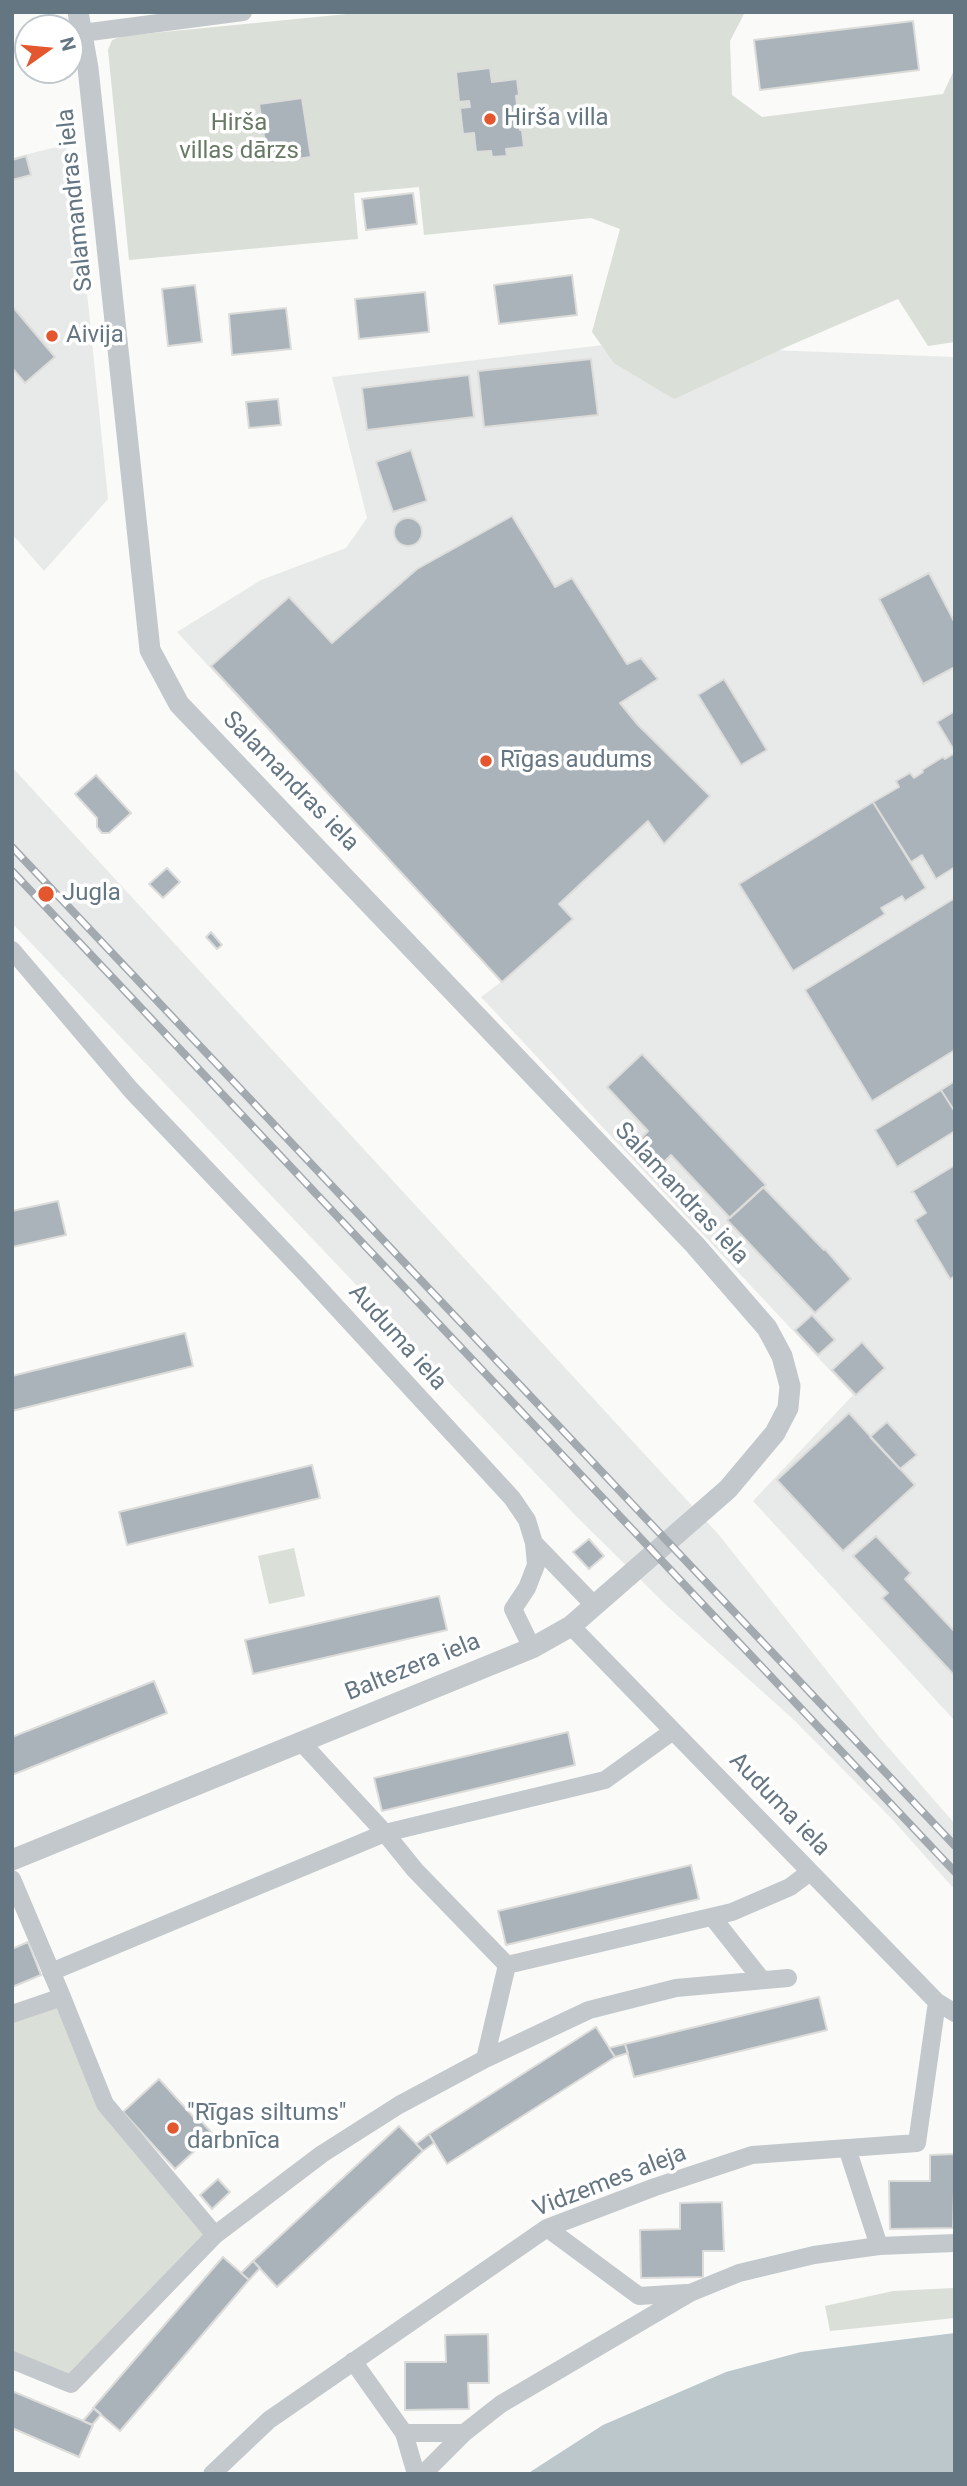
<!DOCTYPE html>
<meta charset="utf-8">
<style>
body{margin:0}
#map{position:relative;width:967px;height:2486px;overflow:hidden;background:#fafaf8;font-family:Roboto,sans-serif}
canvas{display:block}
.frame{position:absolute;inset:0;border:14px solid #657683;pointer-events:none}
.north{position:absolute;left:14px;top:14px;width:70px;height:70px;box-sizing:border-box;background:#fff;border:2px solid #c1c8cd;border-radius:50%;rotate:75deg;font-size:19px;font-weight:700;line-height:28px;text-align:center;color:#657683}
.north::after{content:'';display:block;margin:auto;width:24px;height:32px;background:#e4572e;clip-path:polygon(50% 0,100% 100%,50% 72%,0 100%)}
</style>
<div id="map">
<canvas width="967" height="2486"></canvas>
<div class="frame"></div>
<div class="north">N</div>
</div>
<script>
const ctx = document.querySelector('canvas').getContext('2d');
ctx.lineJoin = 'round';
function fill(path, color) { ctx.fillStyle = color; ctx.fill(path, 'evenodd'); }
const shape = rows => new Path2D(rows.map(r => 'M' + r).join(''));
function strokePath(path, color, width, dash) { ctx.strokeStyle = color; ctx.lineWidth = width; ctx.lineCap = dash ? 'butt' : 'round'; ctx.setLineDash(dash || []); ctx.stroke(path); }
function label(font, color, halo, rows, align = 'center') {
  ctx.font = font + ' Roboto,sans-serif'; ctx.lineWidth = 7; ctx.setLineDash([]); ctx.textBaseline = 'middle'; ctx.strokeStyle = halo; ctx.fillStyle = color; for (const [text, x, y, turn = 0] of rows) {
    ctx.save(); ctx.translate(x, y); ctx.rotate((+turn || 0) * Math.PI / 180); ctx.textAlign = isNaN(turn) ? turn : align; if (halo) ctx.strokeText(text, 0, 0); ctx.fillText(text, 0, 0); ctx.restore();
  }
}
fill(shape([
 [65,145,75,174,108,499,44,571,12,534,12,158],
 [612,344,955,357,955,1721,753,1501,853,1395,481,997,501,982,177,632,261,580,346,548,367,518,332,377],
 [12,767,719,1535,881,1739,955,1824,955,1890,892,1819,793,1719,667,1606,576,1516,12,923]
]), '#e8e9e9');
fill(shape([
 [368,12,745,12,730,41,732,95,762,117,943,94,955,68,955,342,928,346,898,299,791,345,674,399,614,363,592,332,620,229,591,218,424,235,419,187,354,193,358,239,129,260,108,50,112,40,122,36],
 [294,1548,305,1596,269,1604,258,1556],
 [57,2006,101,2110,207,2236,69,2376,12,2352,12,2021],
 [955,2288,955,2318,830,2331,825,2306,893,2291]
]), '#dadfd7');
fill(shape([
 [955,2333,955,2474,527,2474,603,2425,726,2372,801,2352]
]), '#bbc7cb');
const building = shape([
 [913,21,919,70,760,90,754,40,913,21],
 [490,68,492,82,517,79,519,95,516,96,520,130,522,130,524,147,506,149,507,156,492,157,491,151,476,152,474,133,463,134,460,108,470,107,469,101,459,102,456,72,490,68],
 [302,98,311,157,268,163,259,104,302,98],
 [26,156,31,175,12,180,12,160,26,156],
 [413,193,417,224,366,230,362,199,413,193],
 [572,275,577,315,499,324,494,285,572,275],
 [195,285,202,342,168,346,162,289,195,285],
 [425,292,429,332,359,339,355,299,425,292],
 [12,306,55,357,25,383,12,368,12,306],
 [286,308,291,349,232,355,229,314,286,308],
 [591,359,598,415,484,427,478,371,591,359],
 [469,375,474,417,367,430,362,388,469,375],
 [278,399,281,425,249,428,246,402,278,399],
 [411,450,427,501,393,512,376,462,411,450],
 [512,516,555,587,572,578,627,664,641,658,658,679,620,703,638,725,710,796,664,844,648,821,559,904,573,919,502,982,211,666,289,597,332,643,417,569,512,516],
 '394 532a14 14 0 1 1 28 0a14 14 0 1 1-28 0Z',
 [929,573,955,623,955,667,923,684,879,599,929,573],
 [724,679,767,750,741,765,698,695,724,679],
 [955,711,955,752,937,722,955,711],
 [955,753,955,867,936,879,922,855,911,862,873,802,899,787,896,781,910,773,914,778,923,772,922,770,943,757,945,759,955,753],
 [96,775,131,813,109,833,102,833,97,827,97,818,75,794,96,775],
 [873,802,926,888,905,901,902,896,881,908,885,914,793,971,739,884,873,802],
 [167,868,180,882,163,898,149,884,167,868],
 [955,898,955,1050,872,1101,805,990,955,898],
 [211,932,222,945,217,949,206,937,211,932],
 [642,1054,766,1185,730,1218,671,1155,656,1170,633,1147,648,1131,607,1087,642,1054],
 [955,1081,955,1112,941,1090,955,1081],
 [941,1090,955,1112,955,1131,897,1167,875,1130,941,1090],
 [955,1165,955,1276,950,1279,915,1220,926,1213,914,1193,911,1192,955,1165],
 [763,1187,824,1250,825,1249,851,1279,815,1313,727,1220,763,1187],
 [58,1201,66,1235,12,1247,12,1211,58,1201],
 [812,1315,835,1340,818,1355,795,1330,812,1315],
 [185,1333,193,1366,12,1411,12,1376,185,1333],
 [862,1342,885,1368,856,1395,832,1370,862,1342],
 [849,1413,915,1485,843,1551,777,1480,849,1413],
 [887,1422,917,1455,900,1469,870,1437,887,1422],
 [312,1465,320,1498,127,1545,119,1512,312,1465],
 [876,1536,911,1573,905,1579,955,1632,955,1676,882,1598,888,1593,853,1556,876,1536],
 [589,1539,604,1556,589,1569,573,1552,589,1539],
 [439,1596,447,1630,253,1674,245,1640,439,1596],
 [154,1681,167,1713,12,1775,12,1737,154,1681],
 [568,1732,575,1765,382,1811,374,1778,568,1732],
 [691,1865,699,1899,506,1945,498,1911,691,1865],
 [28,1942,41,1975,12,1987,12,1949,28,1942],
 [819,1997,827,2030,634,2077,625,2044,819,1997],
 [596,2027,615,2057,447,2164,429,2134,596,2027],
 [625,2044,628,2053,615,2057,609,2048,625,2044],
 [159,2079,198,2122,200,2120,213,2134,175,2169,123,2112,159,2079],
 [399,2126,423,2151,277,2287,253,2261,399,2126],
 [429,2134,434,2143,423,2151,416,2144,429,2134],
 [955,2154,953,2228,890,2229,889,2181,930,2181,930,2155,955,2154],
 [218,2179,230,2192,212,2209,200,2195,218,2179],
 [722,2202,724,2251,703,2251,703,2277,641,2278,640,2230,680,2229,680,2203,722,2202],
 [223,2257,249,2280,120,2431,93,2408,223,2257],
 [253,2261,260,2268,249,2280,241,2273,253,2261],
 [488,2334,489,2383,468,2383,469,2409,405,2410,405,2362,446,2362,445,2335,488,2334],
 [12,2391,93,2425,79,2457,12,2428,12,2391],
 [94,2408,101,2414,98,2418,92,2425,83,2421,94,2408]
]);
fill(building, '#aab3b9');
strokePath(building, '#dcdcda', 2);
strokePath(shape([
 [82,33,243,12],
 [12,950,131,1090,304,1272,512,1498,527,1520,534,1543,536,1565,527,1588,513,1609,532,1648],
 [534,1543,594,1605],
 [571,1626,937,2002,955,2013],
 [301,1742,385,1833,415,1870,507,1965,485,2059],
 [12,1879,62,1997,12,2014],
 [713,1918,762,1980],
 [507,1965,732,1912,790,1887,810,1872],
 [51,1972,385,1833,605,1780,673,1731],
 [62,1997,105,2104,215,2235],
 [847,2148,879,2246],
 [547,2228,639,2296,686,2293],
 [12,2360,71,2384,215,2235,322,2154,399,2105,485,2059,589,2010,676,1988,788,1978],
 [353,2361,404,2433,416,2474],
 [404,2433,464,2433],
 [212,2474,269,2420,547,2228,655,2187,752,2155,917,2143,937,2002],
 [423,2474,464,2433,501,2404,690,2293,739,2273,814,2255,879,2246,955,2243]
]), '#c3c8cc', 18);
strokePath(shape([
 [12,1860,532,1648,571,1626,728,1489,775,1433,788,1408,790,1386,782,1356,767,1328,695,1245,179,704,150,650,88,68,78,12]
]), '#c3c8cc', 21);
const rail = shape([
 [12,847,955,1846],
 [12,871,955,1872]
]);
strokePath(rail, '#a2aab0', 8);
strokePath(rail, '#fff', 5, [16]);
for (const [x, y, r, color] of [
 [490,119,7,"#e4572e"],
 [52,336,7,"#e4572e"],
 [486,761,7,"#e4572e"],
 [46,894,9,"#e4572e"],
 [173,2128,7,"#e4572e"]
]) { const dot = new Path2D(); dot.arc(x, y, r, 0, 2 * Math.PI); ctx.fillStyle = color; ctx.fill(dot); strokePath(dot, '#fff', 2.5); }
label('24px', '#657683', '#fff', [
 ["Hirša villa",504,119],
 ["Aivija",66,336],
 ["Rīgas audums",500,761],
 ["Jugla",62,894],
 ["\"Rīgas siltums\"",187,2114],
 ["darbnīca",187,2142]
], 'left');
label('24px', '#687a64', '#fff', [
 ["Hirša",239,124],
 ["villas dārzs",239,152]
]);
label('24px', '#657683', '#fff', [
 ["Salamandras iela",76,200,-96],
 ["Salamandras iela",290,782,46],
 ["Salamandras iela",681,1194,47],
 ["Auduma iela",397,1338,48],
 ["Baltezera iela",413,1668,-22],
 ["Auduma iela",779,1805,46],
 ["Vidzemes aleja",610,2182,-21]
]);
</script>
